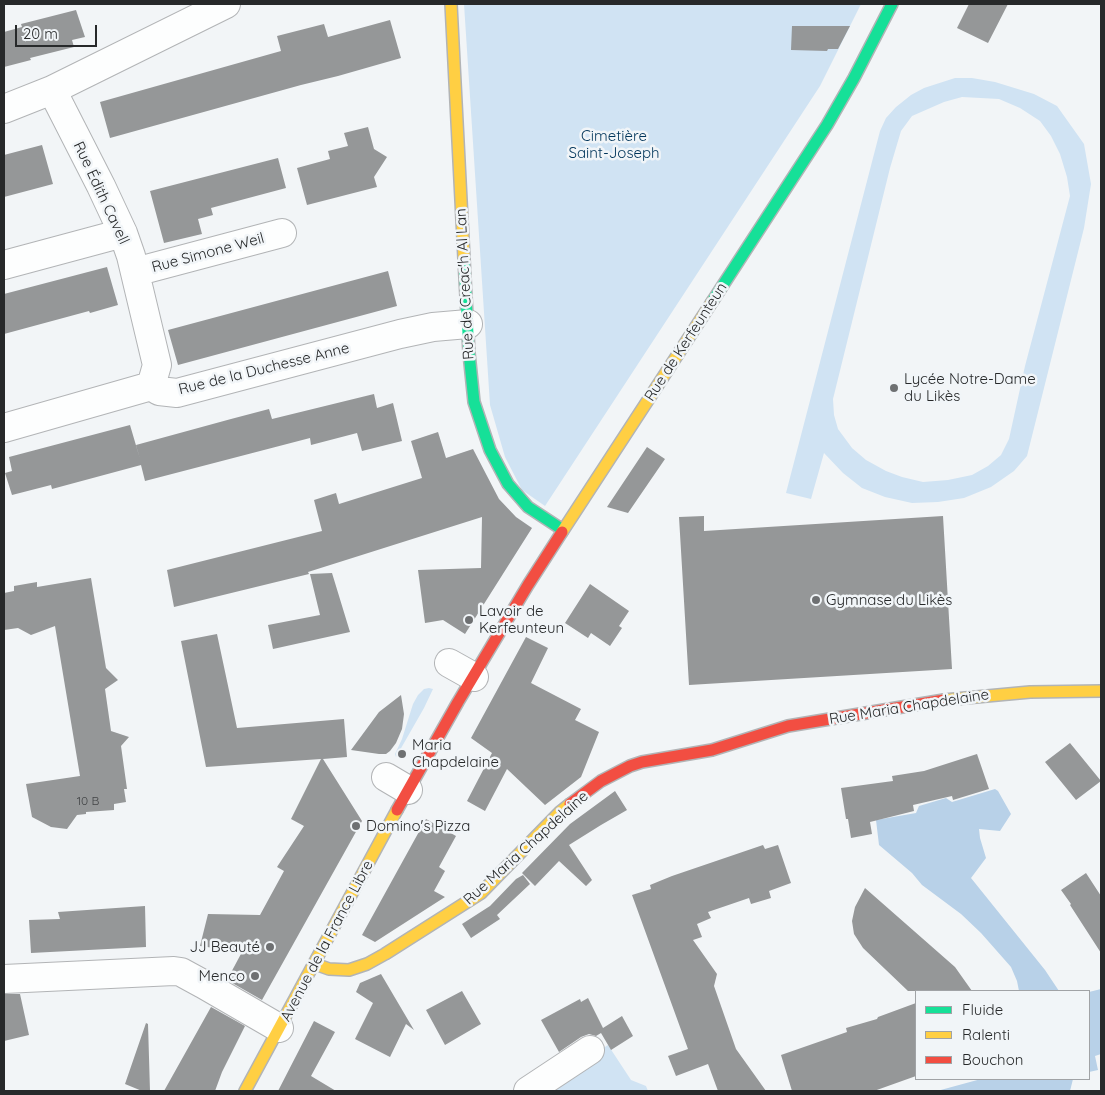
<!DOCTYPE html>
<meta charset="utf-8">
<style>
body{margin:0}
#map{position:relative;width:1105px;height:1095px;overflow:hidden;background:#f2f5f7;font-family:Quicksand,sans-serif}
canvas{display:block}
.frame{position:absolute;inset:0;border:5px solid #27292a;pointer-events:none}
.legend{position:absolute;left:915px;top:990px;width:175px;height:90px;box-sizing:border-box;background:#f1f5f8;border:1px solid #a0a3a6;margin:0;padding:6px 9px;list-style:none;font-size:15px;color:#27292a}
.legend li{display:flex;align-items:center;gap:10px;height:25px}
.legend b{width:25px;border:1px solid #a0a3a6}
.scale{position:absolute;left:15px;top:25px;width:82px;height:22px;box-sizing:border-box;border:2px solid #27292a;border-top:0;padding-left:6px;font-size:15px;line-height:18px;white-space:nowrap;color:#27292a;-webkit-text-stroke:4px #f1f5f8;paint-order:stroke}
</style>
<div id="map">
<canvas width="1105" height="1095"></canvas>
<div class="frame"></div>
<ul class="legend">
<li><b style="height:6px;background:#16e098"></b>Fluide</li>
<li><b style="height:6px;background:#ffcf43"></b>Ralenti</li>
<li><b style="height:6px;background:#f24e42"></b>Bouchon</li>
</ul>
<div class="scale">20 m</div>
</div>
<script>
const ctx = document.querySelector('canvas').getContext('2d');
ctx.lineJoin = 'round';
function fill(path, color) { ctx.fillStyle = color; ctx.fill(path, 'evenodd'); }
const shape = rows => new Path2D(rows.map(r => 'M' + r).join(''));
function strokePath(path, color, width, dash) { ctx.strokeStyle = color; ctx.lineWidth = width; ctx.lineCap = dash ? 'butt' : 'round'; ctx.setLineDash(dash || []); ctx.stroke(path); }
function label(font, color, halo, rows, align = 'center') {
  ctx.font = font + ' Quicksand,sans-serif'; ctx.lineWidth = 5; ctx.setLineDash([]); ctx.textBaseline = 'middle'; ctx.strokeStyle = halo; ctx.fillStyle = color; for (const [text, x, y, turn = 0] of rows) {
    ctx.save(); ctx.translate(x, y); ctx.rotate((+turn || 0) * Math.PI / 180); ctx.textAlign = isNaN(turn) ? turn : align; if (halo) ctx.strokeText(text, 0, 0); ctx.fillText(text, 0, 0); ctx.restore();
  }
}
fill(shape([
 [464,4,861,4,820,86,545,506,522,490,505,457,490,405],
 [955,78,972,78,995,82,1034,94,1057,106,1084,144,1091,184,1084,228,1027,456,1014,471,991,487,964,498,938,502,912,503,885,497,862,488,843,473,824,453,811,499,786,493,880,131,886,118,896,107,911,95,924,88],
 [962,97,999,99,1020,108,1040,121,1051,136,1060,154,1067,177,1070,196,1025,366,1009,439,1001,455,988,466,972,475,948,480,923,482,902,477,886,471,866,460,852,448,838,429,834,415,833,399,890,168,901,131,912,116,944,102],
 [429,688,433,689,424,708,396,757,395,754,402,739,413,704,418,695,424,689],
 [608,1045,631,1080,646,1086,648,1091,539,1091]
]), '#d0e3f3');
fill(shape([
 [995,789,998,791,1011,814,1000,831,979,829,980,838,986,858,971,878,1045,970,1059,991,1019,991,1017,981,1011,967,981,933,961,914,922,885,912,873,879,845,876,820,916,813,919,806,946,798,952,802],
 [1101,989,1101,1054,1095,1056,1098,1070,1089,1072,1089,992],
 [981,1079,1073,1079,1070,1091,937,1091]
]), '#b8d1e8');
fill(shape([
 [969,4,1008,4,988,43,957,28],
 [76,10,85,37,72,40,74,47,30,58,31,60,4,67,4,32,22,27,21,24],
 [390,20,401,58,338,76,301,85,110,138,100,102,281,51,277,36,324,24,328,37],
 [792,26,850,26,838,49,828,49,827,51,791,50],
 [368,127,374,149,387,157,374,177,377,187,307,205,297,168,330,159,328,151,348,146,344,133],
 [42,145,53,184,4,197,4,155],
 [278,158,286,188,211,208,213,215,198,219,202,234,164,243,150,191],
 [107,267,118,305,90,313,89,311,4,334,4,294],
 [388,271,397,306,178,365,168,330],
 [374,394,377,408,393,403,402,441,362,451,357,433,311,445,310,438,145,481,141,465,52,489,51,485,12,495,5,473,12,471,9,457,130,425,140,459,136,445,231,419,269,409,272,419],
 [438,432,446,458,473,449,499,499,516,517,532,528,465,634,443,620,425,623,418,570,481,568,482,517,308,572,309,574,174,607,167,570,322,531,314,500,336,493,339,504,422,478,411,441],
 [647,447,665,459,628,513,607,507],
 [704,516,704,531,943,516,952,669,689,685,679,517],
 [332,573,350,632,273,649,268,625,320,615,310,574],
 [91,578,106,668,118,680,105,689,111,731,129,737,121,746,127,789,124,789,126,802,114,804,114,810,86,812,86,814,77,815,67,829,51,827,32,817,26,784,80,776,55,626,31,635,18,628,4,630,4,593,14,591,14,586,37,582,37,587],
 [590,584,629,611,619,626,622,628,610,646,591,633,588,638,565,623],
 [217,634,237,728,344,719,347,757,323,759,362,821,262,1000,227,980,242,952,200,946,208,914,260,915,284,871,277,867,304,826,291,819,321,759,206,767,181,641],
 [526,637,548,648,531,683,581,709,575,720,599,732,581,777,545,805,507,769,485,811,467,801,492,753,471,738],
 [401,695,404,714,402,729,396,743,390,751,386,754,379,754,351,750,379,712],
 [1070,743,1101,781,1076,800,1045,762],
 [977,754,989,789,953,800,952,796,913,805,914,811,870,822,872,834,851,838,848,819,846,819,841,788,893,781,892,776,924,771],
 [615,791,627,810,601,825,569,845,592,880,586,886,559,861,535,886,522,873,570,824],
 [426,819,456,836,439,867,445,871,434,891,445,897,375,942,362,935],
 [763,845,765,849,778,845,791,883,769,891,771,898,751,904,749,898,708,912,711,918,697,924,702,937,693,940,717,974,714,986,736,1049,766,1091,718,1091,708,1064,676,1076,668,1056,688,1049,632,895,651,889,650,885,672,876],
 [1086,873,1101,896,1101,953,1070,905,1071,904,1061,890],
 [523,875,530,884,497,915,500,919,471,938,462,924,490,906,516,879],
 [865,888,955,967,972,991,908,991,863,948,854,934,852,921,855,907],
 [145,906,146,947,31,953,29,920,60,919,58,912],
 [381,974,414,1030,406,1024,390,1057,355,1039,373,1003,356,992,360,983],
 [462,991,481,1024,445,1045,426,1010],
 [4,994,20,994,29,1035,4,1041],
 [588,998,603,1028,622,1016,633,1036,611,1050,601,1033,596,1036,589,1034,581,1037,559,1052,541,1020,580,999,581,1002],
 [916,1003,916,1076,874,1091,792,1091,781,1055,847,1032,846,1028,877,1019,878,1017],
 [211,1007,245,1026,222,1072,215,1091,164,1091],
 [314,1021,335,1032,311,1076,336,1091,278,1091],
 [146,1023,148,1024,150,1091,142,1091,125,1084]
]), '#959798');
const street = shape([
 [52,90,101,186,123,233,131,256,157,365,151,386],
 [4,109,52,90,226,4],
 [4,265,123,233],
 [135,272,282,233],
 [4,428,151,386,159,391,177,393,400,334,433,327,468,324],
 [449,663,474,677],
 [386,777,408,790],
 [4,979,174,971,181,972,203,984,279,1028],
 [528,1091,590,1050]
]);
const fast = shape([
 [464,259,469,353,474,402,490,450,508,484,528,507,563,530],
 [712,302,827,125,854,78,892,4]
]);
const slow = shape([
 [451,4,464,259],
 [562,532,712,302],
 [944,700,1030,692,1101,691],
 [315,964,329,969,349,970,367,964,385,954,481,893,560,812,570,804],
 [245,1091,397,810]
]);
const jam = shape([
 [570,804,601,781,630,766,642,762,712,750,788,726,944,700],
 [397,810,458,702,528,585,562,532]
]);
strokePath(street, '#b2b4b6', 30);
strokePath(fast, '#b2b4b6', 14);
strokePath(slow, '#b2b4b6', 14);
strokePath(jam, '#b2b4b6', 14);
strokePath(street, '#fdfefe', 28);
strokePath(fast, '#16e098', 11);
strokePath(slow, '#ffcf43', 11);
strokePath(jam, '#f24e42', 11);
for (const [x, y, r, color] of [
 [894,388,5,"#6e7072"],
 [816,600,5,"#6e7072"],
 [469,620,5,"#6e7072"],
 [402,754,5,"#6e7072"],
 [356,826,5,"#6e7072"],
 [270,947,5,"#6e7072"],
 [255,976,5,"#6e7072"]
]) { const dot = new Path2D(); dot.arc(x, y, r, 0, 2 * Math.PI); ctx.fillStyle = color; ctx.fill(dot); strokePath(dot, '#f1f5f8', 2); }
label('12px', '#424446', null, [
 ["10 B",88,801]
]);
label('15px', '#00355a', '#f1f5f8', [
 ["Cimetière",614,136],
 ["Saint-Joseph",614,153]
]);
label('15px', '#27292a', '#f1f5f8', [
 ["Rue Édith Cavell",101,193,65],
 ["Rue Simone Weil",208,253,-15],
 ["Rue de Creac'h Al Lan",465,284,-93],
 ["Rue de Kerfeunteun",686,342,-57],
 ["Rue de la Duchesse Anne",264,369,-14],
 ["Rue Maria Chapdelaine",909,707,-9],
 ["Rue Maria Chapdelaine",526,848,-42],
 ["Avenue de la France Libre",327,941,-62]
]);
label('15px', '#27292a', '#f1f5f8', [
 ["Lycée Notre-Dame",904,379],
 ["du Likès",904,396],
 ["Gymnase du Likès",826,600],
 ["Lavoir de",479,611],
 ["Kerfeunteun",479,628],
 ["Maria",412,745],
 ["Chapdelaine",412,762],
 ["Domino's Pizza",366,826],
 ["JJ Beauté",260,947,"right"],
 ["Menco",245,976,"right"]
], 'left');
</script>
